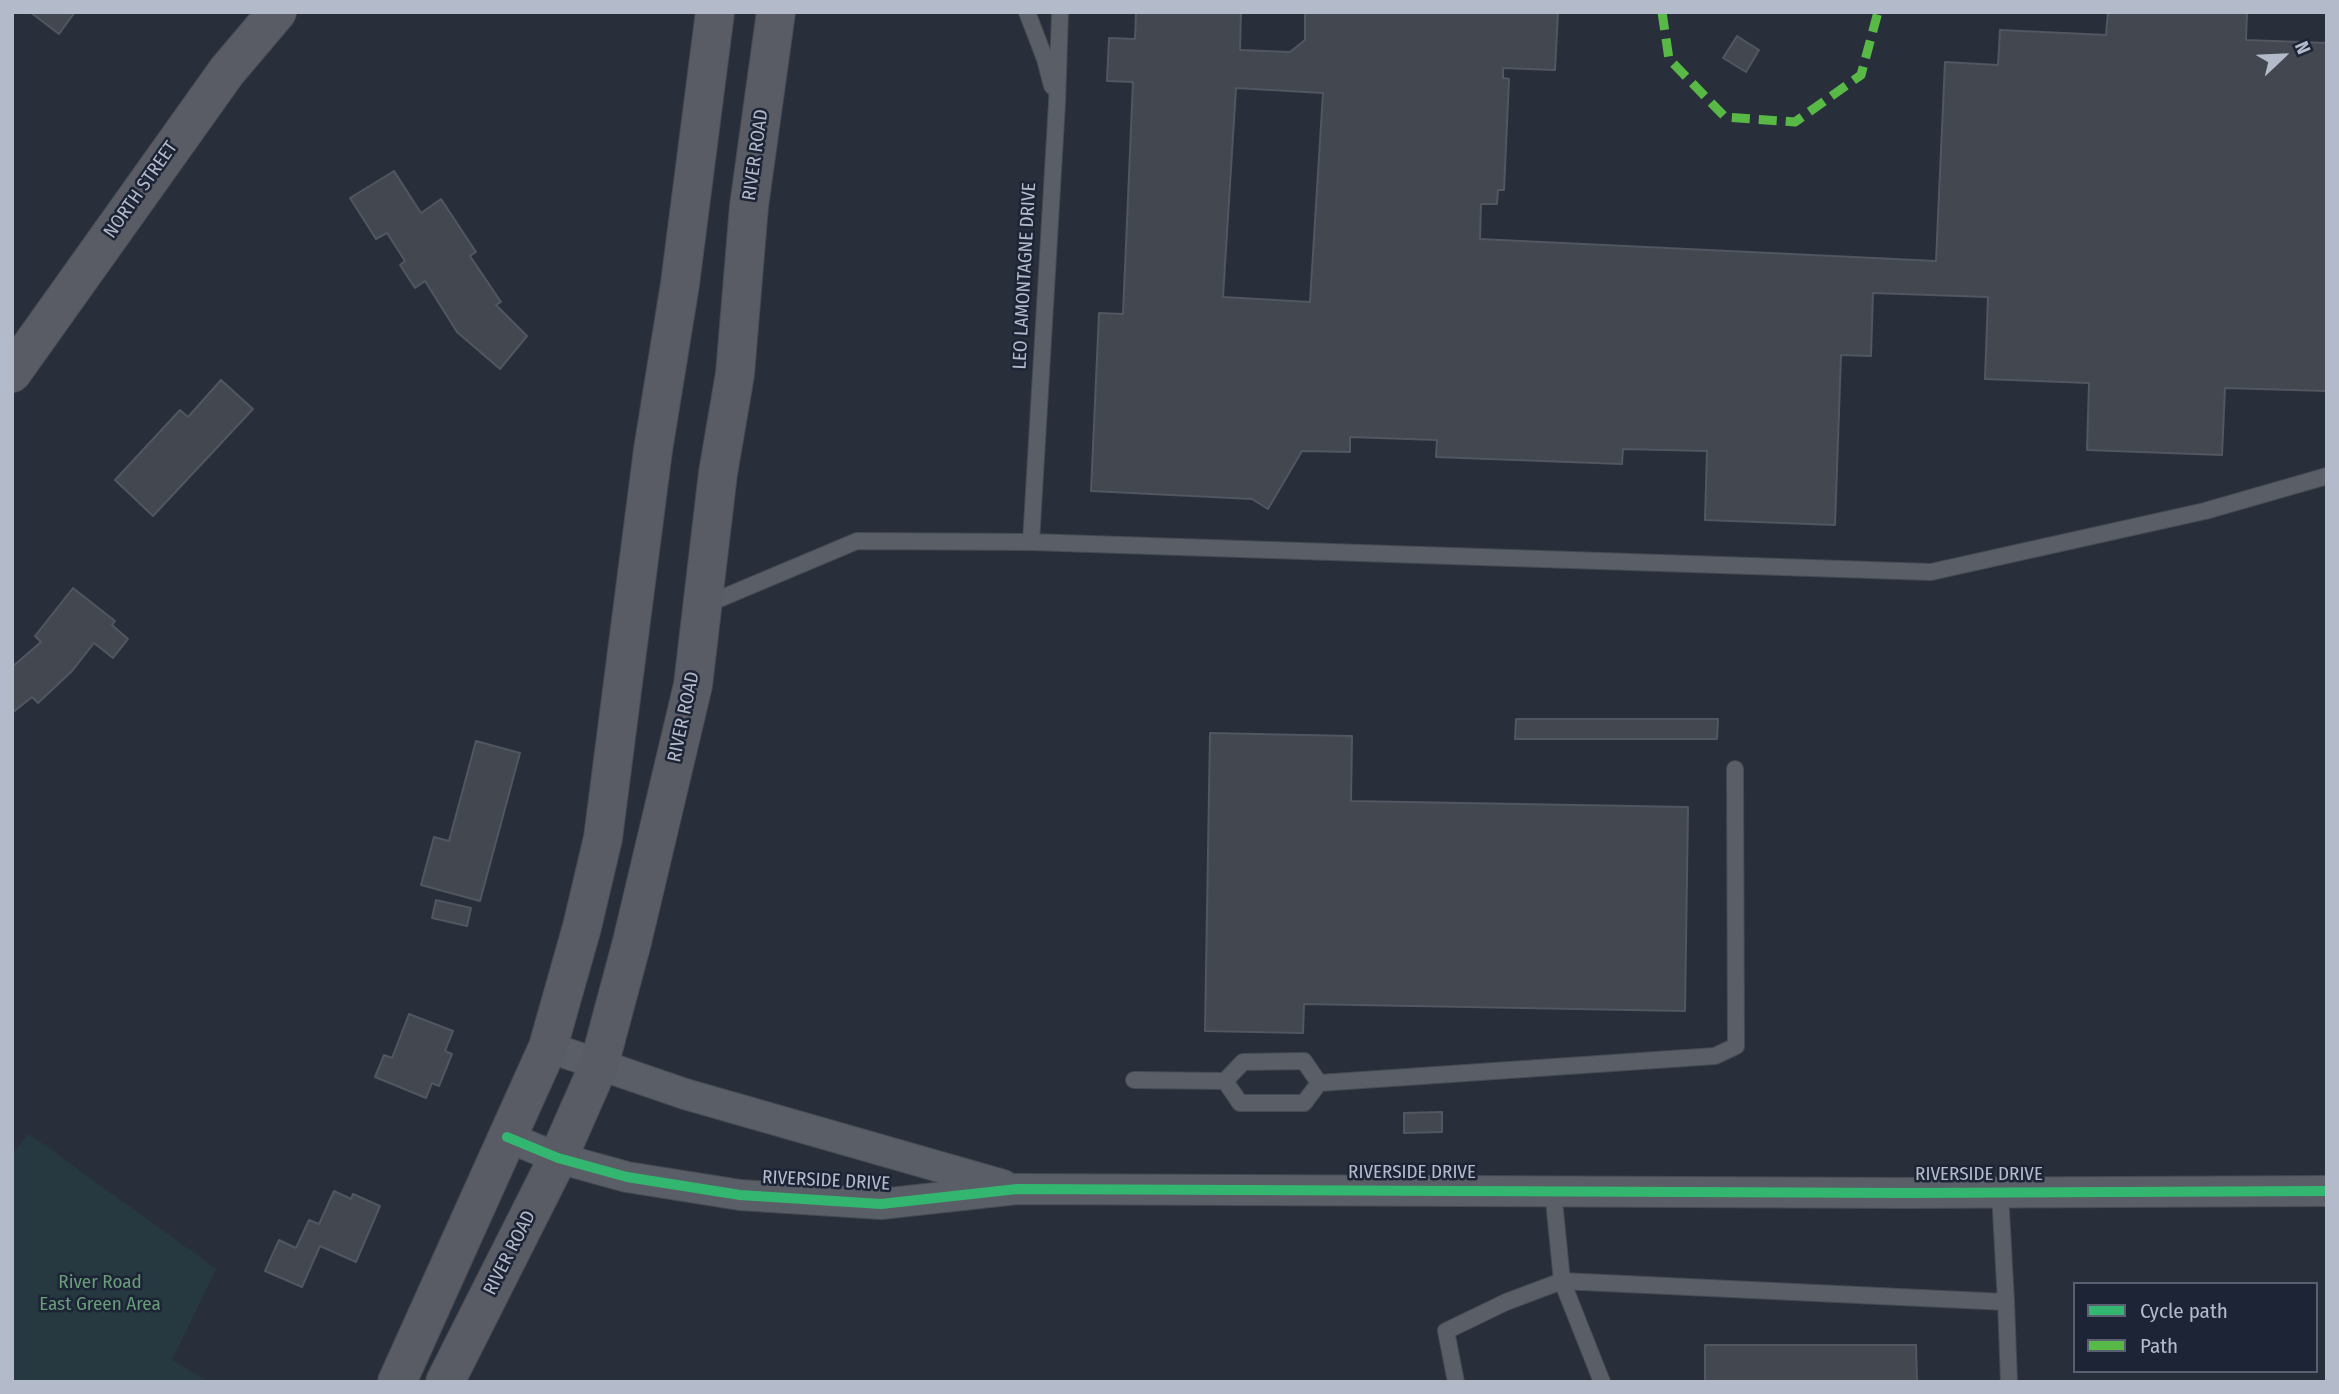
<!DOCTYPE html>
<style>
body{margin:0}
#map{position:relative;width:2339px;height:1394px;overflow:hidden;background:#292f3a;font-family:"Fira Sans Condensed",sans-serif}
canvas{display:block}
.frame{position:absolute;inset:0;border:14px solid #b3baca;pointer-events:none}
.legend{position:absolute;left:2073px;top:1282px;width:245px;height:91px;box-sizing:border-box;background:#1c2435;border:2px solid #586071;margin:0;padding:9px 12px;list-style:none;font-size:21px;color:#b3baca}
.legend li{display:flex;align-items:center;gap:14px;height:35px}
.legend b{width:35px;border:2px solid #586071}
.north{position:absolute;left:2248px;top:21px;width:70px;height:70px;-webkit-text-stroke:5px #1c2435;paint-order:stroke;rotate:67deg;font-size:19px;font-weight:700;line-height:28px;text-align:center;color:#b3baca}
.north::after{content:'';display:block;margin:auto;width:24px;height:32px;background:#b3baca;clip-path:polygon(50% 0,100% 100%,50% 72%,0 100%)}
</style>
<div id="map">
<canvas width="2339" height="1394"></canvas>
<div class="frame"></div>
<ul class="legend">
<li><b style="height:9px;background:#33b770"></b>Cycle path</li>
<li><b style="height:9px;background:#58b947"></b>Path</li>
</ul>
<div class="north">N</div>
</div>
<script>
const ctx = document.querySelector('canvas').getContext('2d');
ctx.lineJoin = 'round';
function fill(path, color) { ctx.fillStyle = color; ctx.fill(path, 'evenodd'); }
const shape = rows => new Path2D(rows.map(r => 'M' + r).join(''));
function strokePath(path, color, width, dash) { ctx.strokeStyle = color; ctx.lineWidth = width; ctx.lineCap = dash ? 'butt' : 'round'; ctx.setLineDash(dash || []); ctx.stroke(path); }
function label(font, color, halo, rows, align = 'center') {
  ctx.font = font + ' "Fira Sans Condensed",sans-serif'; ctx.lineWidth = 5; ctx.setLineDash([]); ctx.textBaseline = 'middle'; ctx.strokeStyle = halo; ctx.fillStyle = color; for (const [text, x, y, turn = 0] of rows) {
    ctx.save(); ctx.translate(x, y); ctx.rotate((+turn || 0) * Math.PI / 180); ctx.textAlign = isNaN(turn) ? turn : align; if (halo) ctx.strokeText(text, 0, 0); ctx.fillText(text, 0, 0); ctx.restore();
  }
}
fill(shape([
 [29,1134,216,1269,172,1360,209,1382,12,1382,12,1154]
]), '#263940');
const building = shape([
 [30,12,75,12,59,34,30,12],
 [1136,12,1241,12,1240,50,1290,52,1305,40,1305,12,1558,12,1555,70,1503,68,1503,78,1509,79,1504,190,1498,190,1497,204,1481,204,1480,239,1936,261,1945,62,1998,65,2000,30,2106,35,2108,12,2247,12,2246,40,2327,43,2327,391,2225,388,2222,455,2087,450,2089,383,1985,379,1988,297,1873,293,1871,356,1841,355,1835,525,1705,520,1707,451,1623,449,1622,464,1436,457,1437,440,1350,437,1350,452,1302,451,1268,509,1252,499,1091,491,1099,313,1123,314,1133,82,1107,81,1109,38,1135,39,1136,12],
 [1236,88,1323,93,1310,302,1223,297,1236,88],
 [1737,36,1759,50,1746,72,1723,58,1737,36],
 [394,171,421,213,441,199,476,252,470,256,501,302,496,305,527,336,500,369,457,332,425,281,415,288,400,265,405,261,387,233,376,239,350,198,394,171],
 [221,380,253,409,153,516,115,480,180,410,188,417,221,380],
 [73,588,115,621,112,625,128,639,113,658,94,643,72,671,38,703,32,697,12,713,12,667,41,642,35,636,73,588],
 [1516,719,1718,719,1717,739,1515,739,1516,719],
 [1210,733,1352,736,1351,801,1688,807,1685,1011,1304,1004,1303,1033,1205,1031,1210,733],
 [476,741,520,753,480,901,421,885,434,837,449,841,476,741],
 [436,900,471,908,467,926,432,918,436,900],
 [409,1014,453,1031,445,1051,452,1054,439,1086,432,1083,426,1098,375,1077,384,1055,392,1058,409,1014],
 [1442,1112,1442,1132,1404,1133,1404,1113,1442,1112],
 [334,1191,351,1199,353,1194,380,1206,356,1262,320,1246,302,1287,265,1271,279,1240,296,1248,309,1220,319,1224,334,1191],
 [1705,1345,1916,1345,1917,1382,1705,1382,1705,1345]
]);
fill(building, '#424750');
strokePath(building, '#515761', 2);
const service = shape([
 [1027,12,1045,59,1052,86],
 [1031,542,1057,103,1060,12],
 [705,605,857,541,1031,542,1931,572,2205,511,2327,476],
 [1134,1080,1225,1081,1243,1062,1304,1061,1319,1083,1304,1103,1240,1103,1225,1081],
 [1319,1083,1715,1056,1736,1046,1735,769],
 [2000,1193,2006,1302],
 [1456,1382,1446,1331,1506,1302,1562,1281,1553,1191],
 [1602,1382,1562,1281,2006,1302,2009,1382]
]);
const minor = shape([
 [548,1047,685,1094,1003,1185],
 [507,1137,558,1158,627,1177,740,1195,881,1204,1017,1189,1906,1193,2327,1191]
]);
const secondary = shape([
 [12,373,227,71,277,12],
 [397,1382,548,1047,582,927,603,838,653,450,680,284,715,12],
 [445,1382,558,1158,599,1065,632,942,693,685,718,473,735,374,749,206,776,12]
]);
strokePath(service, '#464a52', 18);
strokePath(minor, '#464a52', 32);
strokePath(secondary, '#464a52', 40);
strokePath(service, '#5a5e67', 16);
strokePath(minor, '#5a5e67', 30);
strokePath(secondary, '#595c65', 38);
strokePath(shape([
 [1662,12,1669,59,1725,117,1795,122,1861,75,1878,12]
]), '#58b947', 9, [18, 9]);
strokePath(shape([
 [507,1137,558,1158,627,1177,740,1195,881,1204,1017,1189,1906,1193,2327,1191]
]), '#33b770', 10);
label('19px', '#b3baca', '#1c2435', [
 ["RIVER ROAD",756,155,-82],
 ["NORTH STREET",141,190,-55],
 ["LEO LAMONTAGNE DRIVE",1025,276,-87],
 ["RIVER ROAD",684,717,-78],
 ["RIVERSIDE DRIVE",1412,1173],
 ["RIVERSIDE DRIVE",1979,1175],
 ["RIVERSIDE DRIVE",826,1181,3],
 ["RIVER ROAD",510,1253,-63]
]);
label('19px', '#699d79', '#1c2435', [
 ["River Road",100,1283],
 ["East Green Area",100,1305]
]);
</script>
